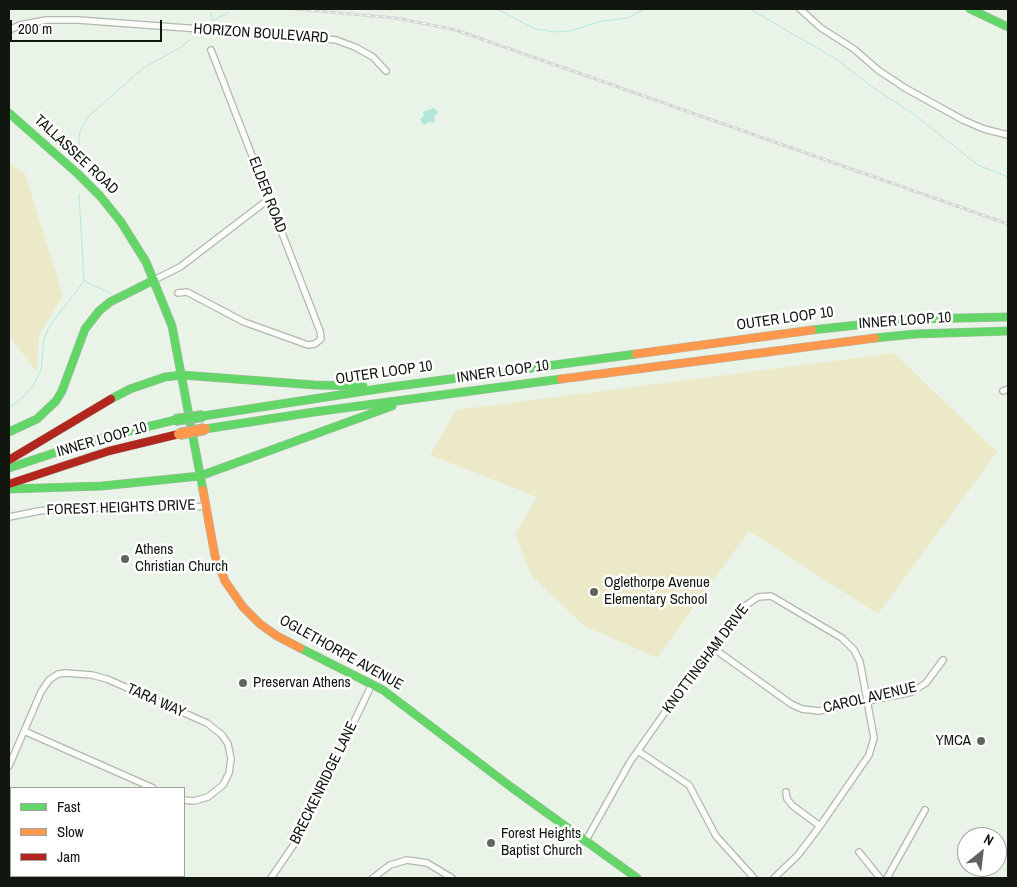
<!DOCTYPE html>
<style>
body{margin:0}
#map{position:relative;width:1017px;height:887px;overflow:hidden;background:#eaf3e7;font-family:"Archivo Narrow",sans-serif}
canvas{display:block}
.frame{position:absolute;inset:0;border:10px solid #11170f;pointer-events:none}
.legend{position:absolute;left:10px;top:787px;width:175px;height:90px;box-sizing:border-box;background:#fff;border:1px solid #a0a29f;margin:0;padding:6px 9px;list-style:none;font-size:15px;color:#11170f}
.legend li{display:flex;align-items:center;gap:10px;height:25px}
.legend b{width:25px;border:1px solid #a0a29f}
.north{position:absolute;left:957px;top:827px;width:50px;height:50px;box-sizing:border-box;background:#fff;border:1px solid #a0a29f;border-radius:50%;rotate:29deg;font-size:14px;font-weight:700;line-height:20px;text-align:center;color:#11170f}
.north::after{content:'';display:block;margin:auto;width:18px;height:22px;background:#5d645b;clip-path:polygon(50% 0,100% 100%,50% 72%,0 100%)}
.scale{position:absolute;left:10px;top:20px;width:152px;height:22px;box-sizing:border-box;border:2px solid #11170f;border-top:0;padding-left:6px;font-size:15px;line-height:18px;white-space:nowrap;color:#11170f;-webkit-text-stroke:4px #fff;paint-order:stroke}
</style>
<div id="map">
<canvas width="1017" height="887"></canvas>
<div class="frame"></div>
<ul class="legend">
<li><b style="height:6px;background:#63d668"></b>Fast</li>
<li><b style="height:6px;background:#ff974d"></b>Slow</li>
<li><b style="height:6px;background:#b3261e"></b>Jam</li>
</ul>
<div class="north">N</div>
<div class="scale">200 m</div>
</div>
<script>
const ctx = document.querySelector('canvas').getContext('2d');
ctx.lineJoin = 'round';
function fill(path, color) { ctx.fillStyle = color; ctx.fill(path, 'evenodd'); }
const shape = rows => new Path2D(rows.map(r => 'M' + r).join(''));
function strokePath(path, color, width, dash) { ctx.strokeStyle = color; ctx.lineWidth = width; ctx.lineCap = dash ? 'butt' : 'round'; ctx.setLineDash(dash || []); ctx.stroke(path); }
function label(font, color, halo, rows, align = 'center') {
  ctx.font = font + ' "Archivo Narrow",sans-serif'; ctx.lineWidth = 5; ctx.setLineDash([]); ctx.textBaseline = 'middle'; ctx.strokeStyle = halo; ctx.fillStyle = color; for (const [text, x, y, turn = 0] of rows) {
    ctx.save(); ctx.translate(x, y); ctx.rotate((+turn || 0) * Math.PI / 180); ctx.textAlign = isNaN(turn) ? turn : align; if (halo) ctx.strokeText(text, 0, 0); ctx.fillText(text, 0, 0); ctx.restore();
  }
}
fill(shape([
 [9,163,25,174,63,296,39,335,37,373,9,335],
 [894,353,997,452,878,614,749,531,657,658,583,625,531,575,515,534,537,497,430,455,456,410]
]), '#ece9c9');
fill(shape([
 [434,108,438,112,434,117,435,121,433,123,429,122,424,125,420,120,424,115,423,112]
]), '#b2e8da');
strokePath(shape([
 [497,9,535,29,556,32,570,31,602,21,628,18,644,9],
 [750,9,836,59,875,89,911,112,978,165,1008,177],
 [211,13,212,21,226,14,228,12],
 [79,162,79,136,81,129,88,117,143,68,178,49,190,40],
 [84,281,112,294],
 [9,408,23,397,32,387,41,370,44,339,49,327,84,281,79,194]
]), '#b2e8da', 1);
const street = shape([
 [800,9,821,28,854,49,878,70,905,88,963,120,984,129,1008,135],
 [9,30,20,25,46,20,78,20,309,37,336,40,355,47,373,57,386,71],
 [154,280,180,267,269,199],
 [178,293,187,292,244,322,308,345,315,344,321,339,320,331,211,50],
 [1003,391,1008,389],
 [9,517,39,511,67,508,185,508,205,506],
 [713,648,791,704,802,709,819,711,912,692,926,683,943,660],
 [24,731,153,788],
 [638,751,689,785,716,836,754,878],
 [9,766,41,692,49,680,58,674,65,673,92,675,107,679,207,723,222,735,228,744,231,759,229,773,223,785,208,797,194,801,184,800],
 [786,792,787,799,793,806,820,826],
 [585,842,630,762,682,688,742,608,758,597,771,596,842,638,854,650,860,662,874,738,869,755,820,826,798,855,774,878],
 [859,852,880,878],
 [271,878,299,837,372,684],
 [373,878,390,865,407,860,427,863,452,878],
 [887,878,925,810]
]);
const fast = shape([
 [970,9,1008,27],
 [9,113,78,174,100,196,121,222,146,262,172,326,203,490],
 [812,330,912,319,1008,317],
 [875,338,915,334,1008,331],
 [111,399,130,389,165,377,182,375,315,385,363,386],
 [203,416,391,387,636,354],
 [205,429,314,412,561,379],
 [9,432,37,419,56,401,62,391,85,329,99,311,110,302,154,280],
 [9,468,93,440,175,420],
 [9,489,102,486,200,476,392,406],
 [300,648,383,690,511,787,637,878]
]);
const slow = shape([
 [636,354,812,330],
 [561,379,875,338],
 [203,490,215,556,225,581,243,607,260,624,277,636,300,648]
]);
const jam = shape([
 [9,460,111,399],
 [9,484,109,451,179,434]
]);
strokePath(street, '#b1b8ae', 8);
strokePath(fast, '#b1b8ae', 9);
strokePath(slow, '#b1b8ae', 9);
strokePath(jam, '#b1b8ae', 9);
strokePath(street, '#fcfdfb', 5.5);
strokePath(fast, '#63d668', 8);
strokePath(slow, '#ff974d', 8);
strokePath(jam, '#b3261e', 8);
const rail = shape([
 [295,9,396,18,456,30,1008,224]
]);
strokePath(rail, '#d3d6d2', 3);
strokePath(rail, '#fff', 1, [4]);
const fastBridge = shape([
 [175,420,203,416]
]);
const slowBridge = shape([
 [179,434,205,429]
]);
strokePath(fastBridge, '#a6b6aa', 12, []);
strokePath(slowBridge, '#a6b6aa', 12, []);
strokePath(fastBridge, '#63d668', 10);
strokePath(slowBridge, '#ff974d', 10);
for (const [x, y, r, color] of [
 [125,559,5,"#5d645b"],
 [594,592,5,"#5d645b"],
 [243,683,5,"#5d645b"],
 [981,741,5,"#5d645b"],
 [491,843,5,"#5d645b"]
]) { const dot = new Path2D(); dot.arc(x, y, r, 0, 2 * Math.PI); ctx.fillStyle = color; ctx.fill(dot); strokePath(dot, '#fff', 2); }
label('15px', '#11170f', '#fff', [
 ["HORIZON BOULEVARD",261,34,4],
 ["TALLASSEE ROAD",76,155,43],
 ["ELDER ROAD",267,195,69],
 ["OUTER LOOP 10",785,319,-8],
 ["INNER LOOP 10",905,321,-4],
 ["INNER LOOP 10",503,372,-8],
 ["OUTER LOOP 10",384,373,-8],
 ["INNER LOOP 10",102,440,-16],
 ["FOREST HEIGHTS DRIVE",121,508,-2],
 ["OGLETHORPE AVENUE",341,653,29],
 ["KNOTTINGHAM DRIVE",706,659,-53],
 ["CAROL AVENUE",870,698,-13],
 ["TARA WAY",156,701,24],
 ["BRECKENRIDGE LANE",324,783,-64]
]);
label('15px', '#11170f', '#fff', [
 ["Athens",135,550],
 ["Christian Church",135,567],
 ["Oglethorpe Avenue",604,583],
 ["Elementary School",604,600],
 ["Preservan Athens",253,683],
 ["YMCA",971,741,"right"],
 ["Forest Heights",501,834],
 ["Baptist Church",501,851]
], 'left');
</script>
